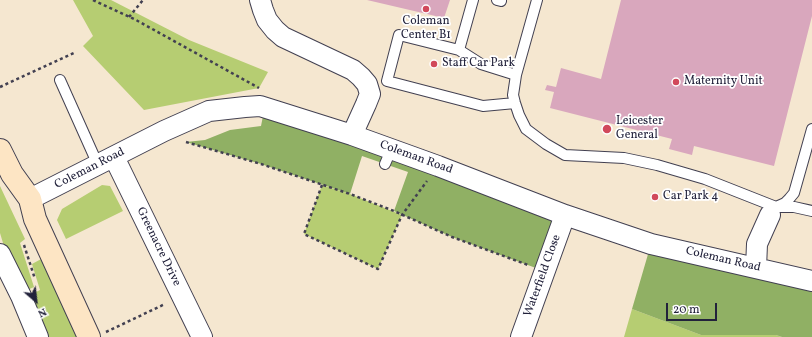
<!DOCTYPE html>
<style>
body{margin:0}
#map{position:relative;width:812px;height:337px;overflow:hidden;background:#f5e7d0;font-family:Vollkorn,serif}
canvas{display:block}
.north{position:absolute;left:16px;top:281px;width:40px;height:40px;-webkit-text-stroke:3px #fff;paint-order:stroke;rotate:152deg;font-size:11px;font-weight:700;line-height:16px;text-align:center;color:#22223b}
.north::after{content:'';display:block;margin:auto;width:14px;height:18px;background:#22223b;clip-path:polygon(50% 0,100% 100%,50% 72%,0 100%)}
.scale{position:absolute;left:666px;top:303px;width:51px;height:18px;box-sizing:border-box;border:2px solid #22223b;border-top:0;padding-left:5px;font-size:12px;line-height:14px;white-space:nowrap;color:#22223b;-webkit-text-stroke:3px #fff;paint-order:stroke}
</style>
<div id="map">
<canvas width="812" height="337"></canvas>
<div class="north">N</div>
<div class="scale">20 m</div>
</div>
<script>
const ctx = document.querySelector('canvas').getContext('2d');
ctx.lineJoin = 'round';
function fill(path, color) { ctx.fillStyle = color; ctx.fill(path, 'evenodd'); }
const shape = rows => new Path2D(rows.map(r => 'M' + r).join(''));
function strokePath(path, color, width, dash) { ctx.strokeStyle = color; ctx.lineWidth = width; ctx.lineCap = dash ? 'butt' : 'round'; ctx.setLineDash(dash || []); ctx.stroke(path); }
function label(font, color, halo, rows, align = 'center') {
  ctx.font = font + ' Vollkorn,serif'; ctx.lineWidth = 3.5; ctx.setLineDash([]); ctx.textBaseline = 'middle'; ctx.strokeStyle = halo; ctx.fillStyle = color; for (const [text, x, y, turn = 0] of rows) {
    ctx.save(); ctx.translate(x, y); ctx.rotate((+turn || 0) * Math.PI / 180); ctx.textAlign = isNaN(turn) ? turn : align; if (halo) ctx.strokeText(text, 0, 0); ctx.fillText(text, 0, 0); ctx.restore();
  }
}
fill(shape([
 [73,0,111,0,189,40,268,72,259,88,144,110,83,46,93,36],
 [102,185,110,186,123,211,66,239,57,220,62,209],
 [322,185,350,194,402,215,378,269,304,234],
 [0,186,25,239,20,243,34,287,25,291,3,243,0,233],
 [43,258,77,337,44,337,28,296,40,290,32,264],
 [632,309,701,335,776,335,782,337,624,337]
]), '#b6cd72');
fill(shape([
 [264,111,565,215,544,271,452,237,394,211,408,172,362,156,350,194,261,164,186,142,205,140,230,130,261,126],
 [651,244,812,280,812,337,782,337,776,335,701,335,632,309]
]), '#90b064');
fill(shape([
 [367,0,450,0,444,18],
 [621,0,812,0,812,16,774,166,694,146,692,155,669,149,672,139,550,108,554,92,545,90,547,85,556,87,561,68,601,79]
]), '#d9a7bd');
const lane = shape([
 [473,0,459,50,399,35,387,81,483,106,515,103],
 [497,0,501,1],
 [537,0,516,75,513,95,515,103,519,115,526,129,546,144,565,155,624,158,657,165,705,179,776,207,771,214],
 [459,50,481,64,516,75],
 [60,80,98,165],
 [385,164,391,150],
 [776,207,785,203,789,199,794,193,812,129],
 [778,207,794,207,812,211]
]);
const street = shape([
 [260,0,263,10,267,20,275,30,283,37,353,70,361,77,367,84,370,94,366,104,352,135],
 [114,157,202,337],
 [30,199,164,131,209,111,245,107,260,106,352,135,438,166,565,215,651,244,812,281],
 [0,254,21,296,38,337],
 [756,268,757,244,770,215],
 [521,337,565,215]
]);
const secondary = shape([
 [0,150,12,174,30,199,35,219,89,337]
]);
strokePath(lane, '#424051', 12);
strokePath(street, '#424051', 22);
strokePath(secondary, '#424051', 24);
strokePath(shape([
 [93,0,136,20,259,88],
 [129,17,143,0],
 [0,87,76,52],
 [186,142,261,164,350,194,394,211,452,237,528,265],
 [322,185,304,234,378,269,402,215,427,181],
 [24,245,35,279],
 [106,332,165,304]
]), '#424051', 2.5, [3, 3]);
strokePath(lane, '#fff', 10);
strokePath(street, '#fff', 20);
strokePath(secondary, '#fde5c4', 22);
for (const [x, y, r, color] of [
 [426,9,4,"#d1495b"],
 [434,64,4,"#d1495b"],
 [676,82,4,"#d1495b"],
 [607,129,5,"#d1495b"],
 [655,197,4,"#d1495b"]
]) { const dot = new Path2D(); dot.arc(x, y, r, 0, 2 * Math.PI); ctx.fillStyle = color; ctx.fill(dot); strokePath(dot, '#fff', 1.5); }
label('12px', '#22223b', '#fff', [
 ["Coleman",426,22,"center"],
 ["Center B1",426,36,"center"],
 ["Staff Car Park",442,64],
 ["Maternity Unit",684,82],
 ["Leicester",616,122],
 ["General",616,136],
 ["Car Park 4",663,197]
], 'left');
label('12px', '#22223b', '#fff', [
 ["Coleman Road",416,158,20],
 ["Coleman Road",90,169,-27],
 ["Greenacre Drive",158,247,64],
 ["Coleman Road",723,260,13],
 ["Waterfield Close",543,276,-70]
]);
</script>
